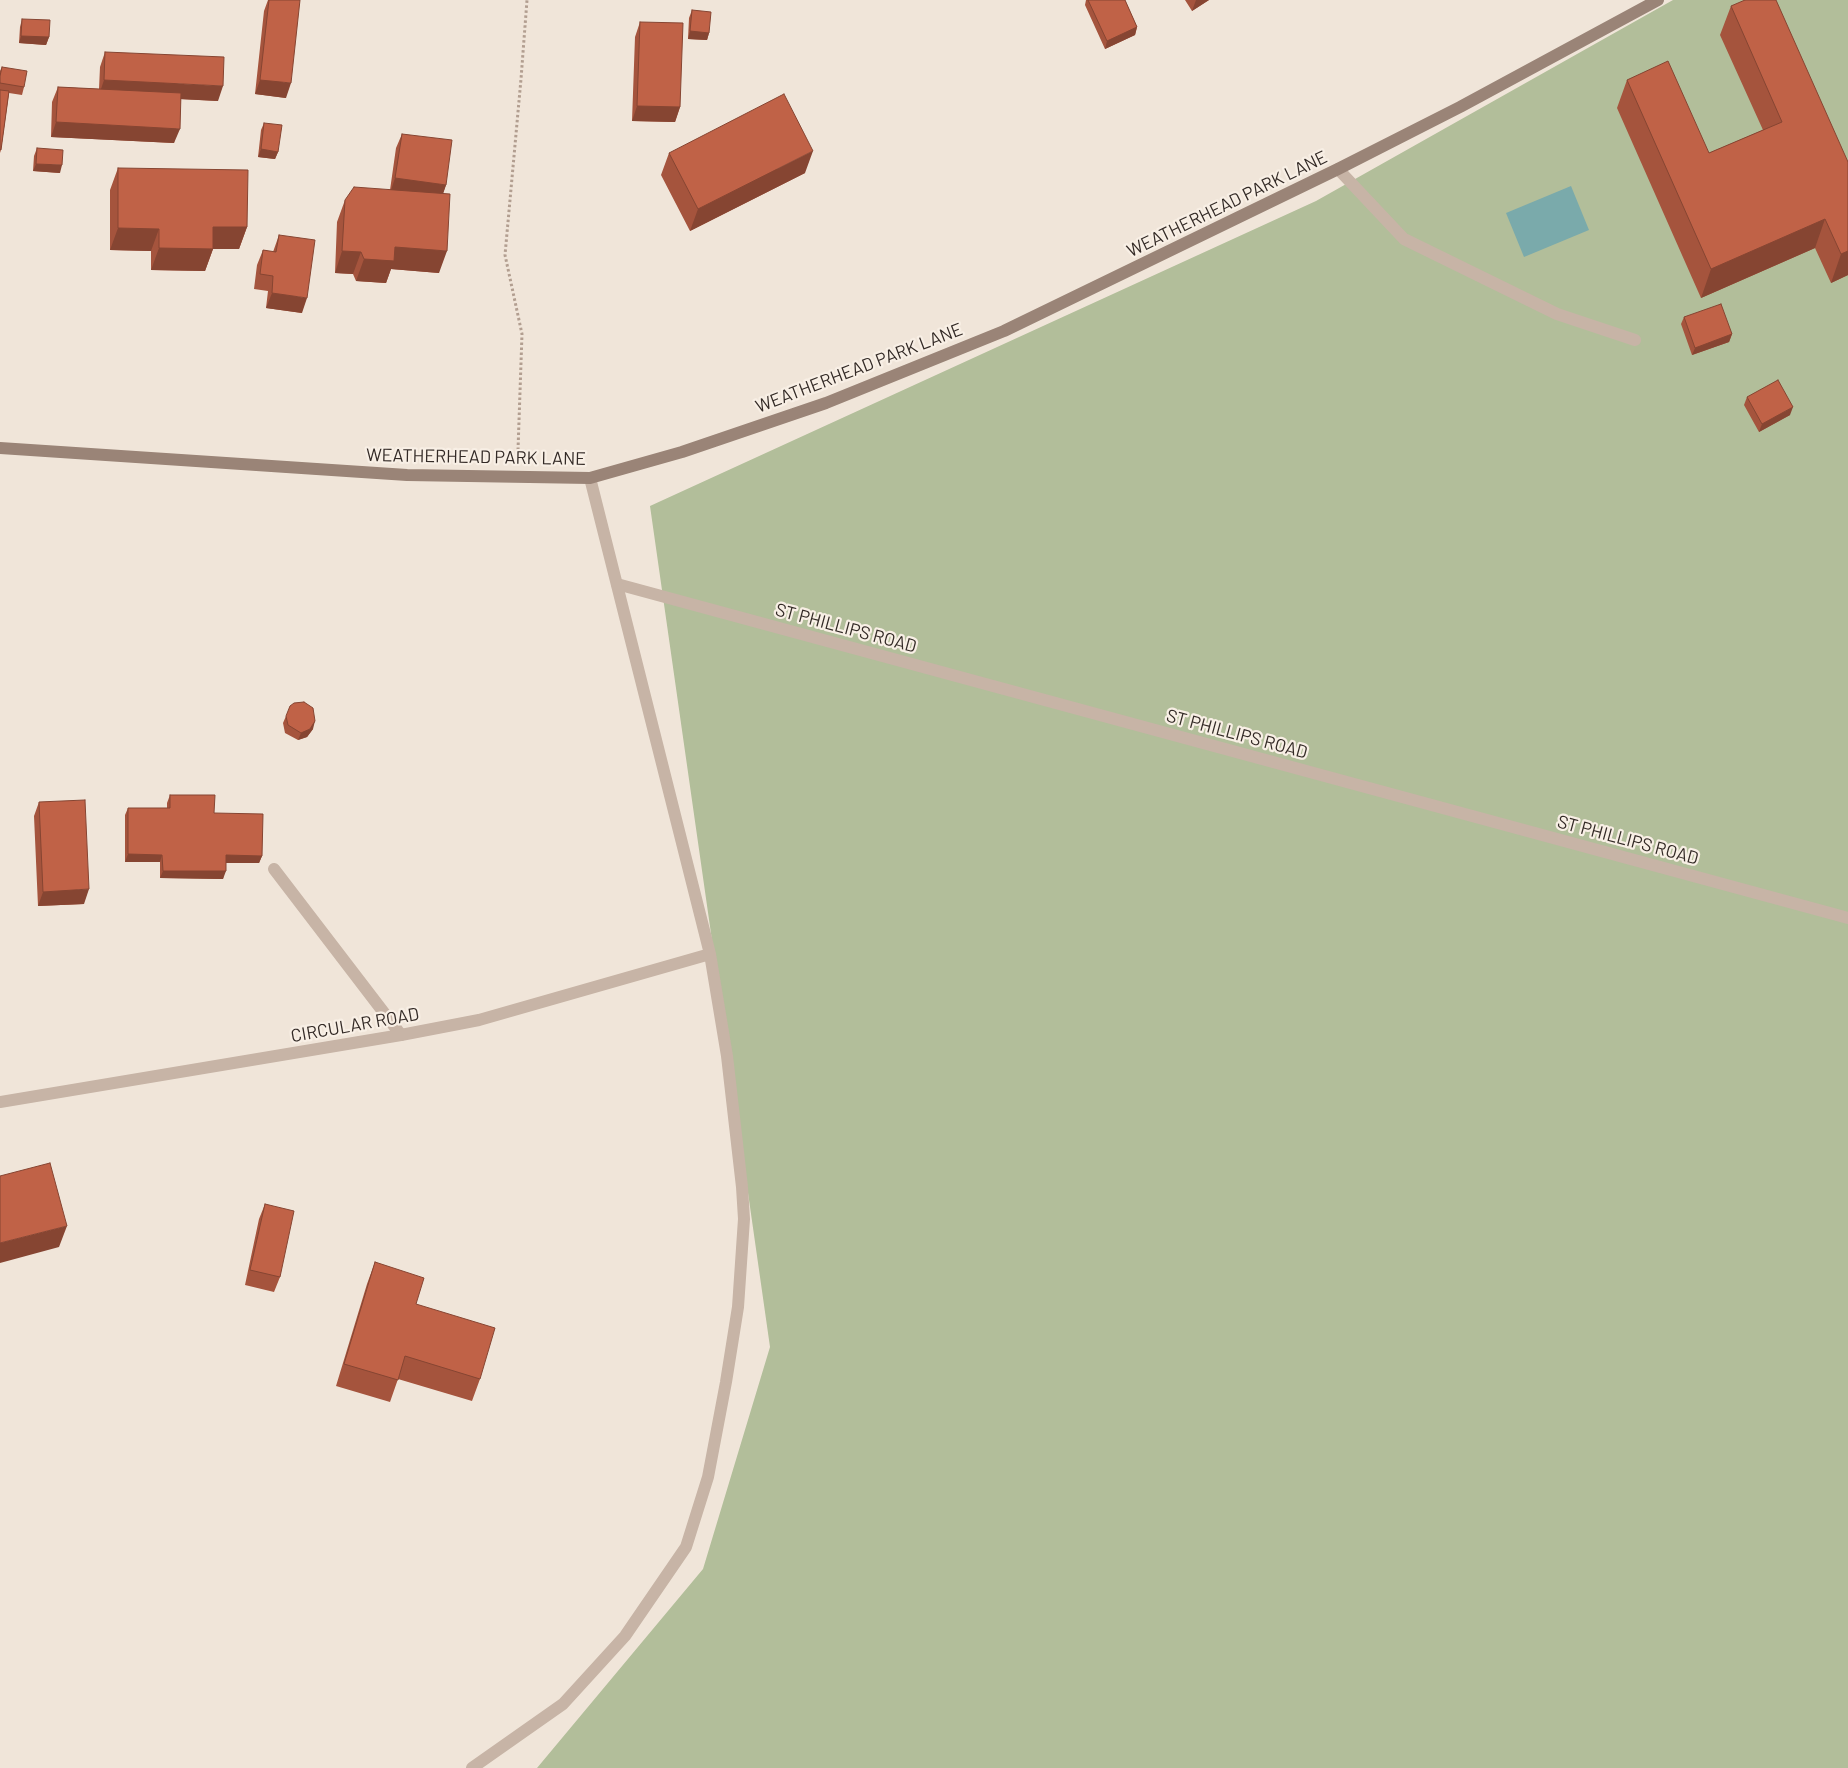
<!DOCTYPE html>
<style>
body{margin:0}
canvas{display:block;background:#f0e5d9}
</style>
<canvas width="1848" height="1768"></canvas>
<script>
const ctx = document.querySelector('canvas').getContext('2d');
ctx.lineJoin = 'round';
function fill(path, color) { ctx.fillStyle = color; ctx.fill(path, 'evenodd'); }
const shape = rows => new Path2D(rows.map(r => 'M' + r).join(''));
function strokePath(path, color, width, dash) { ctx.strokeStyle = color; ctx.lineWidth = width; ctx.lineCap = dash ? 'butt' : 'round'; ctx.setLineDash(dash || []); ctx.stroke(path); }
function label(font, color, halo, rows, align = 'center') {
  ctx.font = font + ' Barlow,sans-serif'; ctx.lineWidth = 4.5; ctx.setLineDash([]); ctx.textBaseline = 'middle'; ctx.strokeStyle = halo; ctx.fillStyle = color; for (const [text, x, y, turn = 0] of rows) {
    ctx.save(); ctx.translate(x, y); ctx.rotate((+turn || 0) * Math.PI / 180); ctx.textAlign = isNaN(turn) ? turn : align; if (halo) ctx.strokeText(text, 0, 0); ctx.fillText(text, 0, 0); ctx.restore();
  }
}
fill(shape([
 [1673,0,1848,0,1848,1768,537,1768,703,1569,770,1347,650,506,1316,201]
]), '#b2be9a');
fill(shape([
 [1571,186,1589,230,1524,257,1506,213]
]), '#7aaaab');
strokePath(shape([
 [518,450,522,334,505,255,521,79,527,0]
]), '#b29e90', 3, [2.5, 2.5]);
strokePath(shape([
 [1338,169,1404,239,1557,314,1635,340],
 [617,584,1848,918],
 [274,869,401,1035]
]), '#c7b4a6', 12);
strokePath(shape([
 [0,1102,401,1035,479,1020,710,954],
 [472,1768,563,1704,625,1636,686,1547,708,1477,726,1382,738,1307,744,1219,742,1187,727,1056,710,954,590,478]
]), '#c7b4a6', 12);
strokePath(shape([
 [0,448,407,475,590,478,682,452,826,403,1004,331,1338,169,1460,107,1658,0]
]), '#9a8477', 12);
fill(shape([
 [268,0,269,0,286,98,255,94,264,11],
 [1086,0,1125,0,1137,27,1135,35,1105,49,1085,5],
 [1185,0,1209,0,1192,11],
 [1731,6,1848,162,1848,275,1831,283,1815,248,1701,298,1617,108,1627,80,1709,153,1763,130,1720,35],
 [692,10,709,33,707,40,688,39,689,18],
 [22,19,49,37,46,45,19,43,20,27],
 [640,22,680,107,675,122,632,121,635,37],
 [105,52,218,101,181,99,174,143,51,137,52,102,58,87,99,89,100,67],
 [2,67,24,87,22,95,9,93,1,150,0,153,0,71],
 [264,123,278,152,275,159,258,157,261,130],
 [402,134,446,185,443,193,439,273,391,269,386,283,356,281,353,274,335,273,337,222,345,200,390,190,396,148],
 [37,148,60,173,33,171,34,156],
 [669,153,805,173,690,231,661,175],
 [118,168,247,227,239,249,213,249,205,271,151,270,151,251,110,250,110,190],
 [279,235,302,313,266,308,268,291,254,289,257,265,263,250,273,252],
 [1684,317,1732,334,1729,342,1692,355,1681,324],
 [1747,397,1790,415,1759,432,1744,405],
 [286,716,313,729,307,737,298,740,285,733,283,723],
 [170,795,214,813,262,856,259,863,226,863,223,879,160,878,160,862,125,862,125,815,128,808,167,808,167,803],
 [39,802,84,904,38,906,34,816],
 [265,1204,280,1277,274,1292,245,1285,259,1219],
 [375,1262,480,1379,472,1401,398,1379,390,1402,336,1386,367,1284]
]), '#a5543d');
fill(shape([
 [1196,0,1209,0,1192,11],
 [1137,27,1135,35,1105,49,1107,41],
 [690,31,709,33,707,40,688,39],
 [21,36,49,37,46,45,19,43],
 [104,80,223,86,218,101,99,95],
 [260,80,291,83,286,98,255,94],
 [637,106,680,107,675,122,632,121],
 [56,122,180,129,174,143,51,137],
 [261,149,278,152,275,159,258,157],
 [813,151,805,173,690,231,698,209],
 [36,164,62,165,60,173,33,171],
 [395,178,446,185,441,200,390,193],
 [1825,219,1815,248,1701,298,1711,269],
 [213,227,247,227,239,249,209,249,213,249,205,271,151,270,159,248],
 [118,228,159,229,151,251,110,250],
 [395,247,447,251,439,273,391,269,386,283,356,281,364,259],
 [342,251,361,252,353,274,335,273],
 [1848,251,1848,275,1831,283,1841,254],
 [272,293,307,298,302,313,266,308],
 [1732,334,1729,342,1692,355,1695,348],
 [1793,407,1790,415,1759,432,1762,424],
 [315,721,313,729,307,737,298,740,301,733],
 [128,854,162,855,160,862,125,862],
 [226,855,262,856,259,863,224,863],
 [163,871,226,871,223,879,160,878],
 [89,889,84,904,38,906,43,892],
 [67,1226,59,1247,0,1263,0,1243]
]), '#864532');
const building = shape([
 [269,0,300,0,291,83,260,80,269,0],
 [1088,0,1125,0,1137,27,1107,41,1088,0],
 [1745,0,1776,0,1848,162,1848,251,1841,254,1825,219,1711,269,1627,80,1668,61,1709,153,1782,122,1731,6,1745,0],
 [692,10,711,12,709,33,690,31,692,10],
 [22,19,50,20,49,37,21,36,22,19],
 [640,22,683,23,680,107,637,106,640,22],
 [105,52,224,57,223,86,104,80,105,52],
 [2,67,27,71,24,87,0,83,0,76,2,67],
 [58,87,181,93,180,129,56,122,58,87],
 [0,90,9,91,1,150,0,149,0,90],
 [784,94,813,151,698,209,669,153,784,94],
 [264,123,282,125,278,152,261,149,264,123],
 [402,134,452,140,446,185,395,178,402,134],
 [37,148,63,150,62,165,36,164,37,148],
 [118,168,248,170,247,227,213,227,213,249,159,248,159,229,118,228,118,168],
 [354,187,450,194,447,251,395,247,394,261,364,259,361,252,342,251,345,200,354,187],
 [279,235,315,240,307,298,272,293,273,276,260,274,263,250,276,252,279,235],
 [1721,304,1732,334,1695,348,1684,317,1721,304],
 [1778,380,1793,407,1762,424,1747,397,1778,380],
 [304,702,313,708,315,721,310,729,301,733,288,725,286,716,290,706,294,703,304,702],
 [170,795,215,795,214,813,263,814,262,856,226,855,226,871,163,871,162,855,128,854,128,808,170,808,170,795],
 [85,800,89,889,43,892,39,802,85,800],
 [50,1163,67,1226,0,1243,0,1176,50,1163],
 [265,1204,294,1211,280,1277,250,1270,265,1204],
 [375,1262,424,1278,416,1304,495,1328,480,1379,405,1356,398,1380,344,1364,375,1262]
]);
fill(building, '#c06247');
strokePath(building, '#864532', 1);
label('18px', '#332a26', '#f8efe5', [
 ["WEATHERHEAD PARK LANE",1227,204,-26],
 ["WEATHERHEAD PARK LANE",859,368,-21],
 ["WEATHERHEAD PARK LANE",476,457,1],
 ["ST PHILLIPS ROAD",846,628,15],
 ["ST PHILLIPS ROAD",1237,734,15],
 ["ST PHILLIPS ROAD",1628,840,15],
 ["CIRCULAR ROAD",355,1025,-10]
]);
</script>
